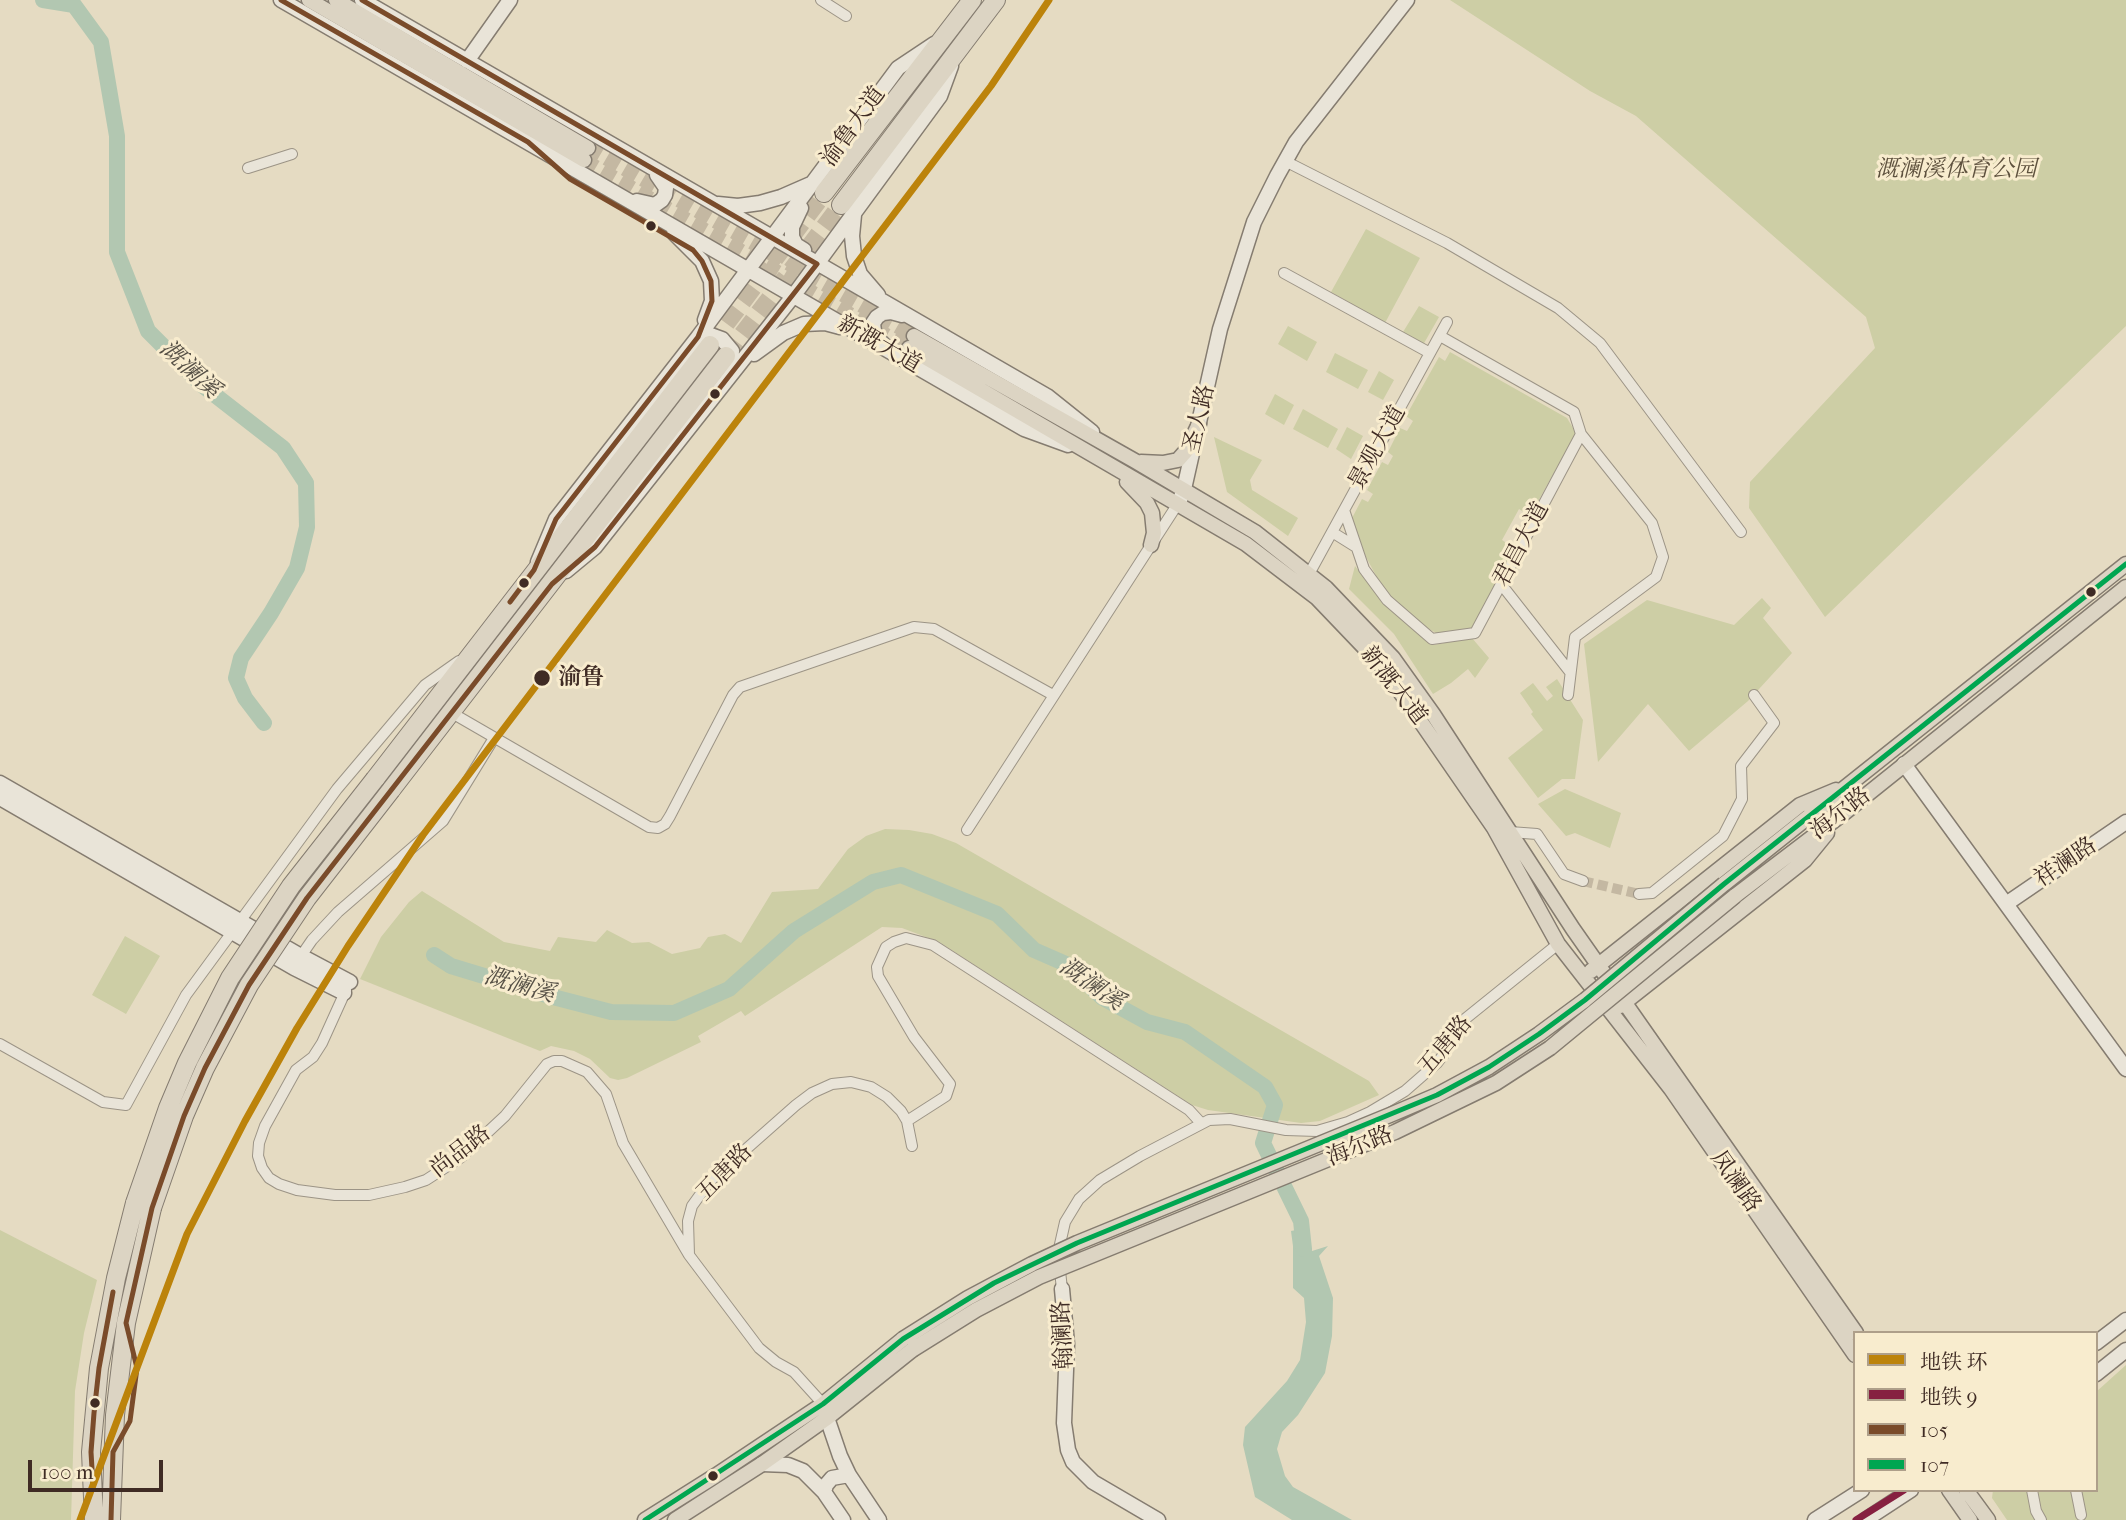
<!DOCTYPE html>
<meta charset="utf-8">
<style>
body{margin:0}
#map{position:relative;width:2126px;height:1520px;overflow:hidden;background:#e5dbc2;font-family:"IM FELL French Canon","Noto Serif SC",serif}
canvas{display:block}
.legend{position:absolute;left:1853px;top:1331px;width:245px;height:161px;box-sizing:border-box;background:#f8ecce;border:2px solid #ae9f8a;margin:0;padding:9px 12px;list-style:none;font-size:21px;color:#3f2b24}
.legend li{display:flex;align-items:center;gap:14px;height:35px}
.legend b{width:35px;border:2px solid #ae9f8a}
.scale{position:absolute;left:28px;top:1460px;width:135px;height:32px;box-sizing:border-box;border:4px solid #3f2b24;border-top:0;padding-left:9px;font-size:21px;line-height:24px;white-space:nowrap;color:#3f2b24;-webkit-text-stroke:5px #f8ecce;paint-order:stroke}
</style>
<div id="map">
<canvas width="2126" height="1520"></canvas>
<ul class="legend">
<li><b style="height:9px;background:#bc830b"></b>地铁 环</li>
<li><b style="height:9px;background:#862041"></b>地铁 9</li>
<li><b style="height:9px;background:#7a4b2a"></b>105</li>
<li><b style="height:9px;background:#00a651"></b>107</li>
</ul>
<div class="scale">100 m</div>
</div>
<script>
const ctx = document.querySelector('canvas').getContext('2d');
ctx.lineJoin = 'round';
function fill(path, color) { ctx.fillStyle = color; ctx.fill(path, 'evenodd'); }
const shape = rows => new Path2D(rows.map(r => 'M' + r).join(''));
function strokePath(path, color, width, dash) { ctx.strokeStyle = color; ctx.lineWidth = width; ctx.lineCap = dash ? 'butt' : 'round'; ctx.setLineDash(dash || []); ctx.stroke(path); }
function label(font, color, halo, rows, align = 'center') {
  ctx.font = font + ' "IM FELL French Canon","Noto Serif SC",serif'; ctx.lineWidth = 6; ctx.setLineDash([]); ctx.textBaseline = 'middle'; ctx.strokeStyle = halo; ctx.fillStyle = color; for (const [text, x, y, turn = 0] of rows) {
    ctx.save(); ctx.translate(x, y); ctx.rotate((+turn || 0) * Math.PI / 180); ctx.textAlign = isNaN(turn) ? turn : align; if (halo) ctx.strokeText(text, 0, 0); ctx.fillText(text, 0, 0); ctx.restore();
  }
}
fill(shape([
 [1450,0,2126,0,2126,326,1825,617,1749,508,1750,482,1875,348,1866,317,1636,116,1590,91],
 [1366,229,1420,258,1385,323,1331,292],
 [1419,306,1439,317,1423,345,1403,332],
 [1288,326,1317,342,1307,361,1278,344],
 [1450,352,1567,418,1576,433,1530,516,1519,509,1502,540,1514,548,1471,630,1436,633,1424,626,1389,600,1366,557,1351,520,1362,499,1368,502,1373,494,1367,490,1382,462,1388,465,1393,456,1388,452,1400,428,1407,431,1413,421,1406,416,1439,357,1445,361],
 [1335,353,1368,370,1358,389,1326,372],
 [1379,371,1394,380,1383,400,1368,392],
 [1275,394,1294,405,1284,425,1265,414],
 [1303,409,1338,429,1328,448,1293,429],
 [1347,427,1363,436,1351,459,1336,449],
 [1214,437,1262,460,1250,480,1252,490,1298,518,1288,536,1227,492],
 [1355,566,1385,604,1433,645,1472,638,1489,658,1475,678,1468,669,1451,683,1433,694,1394,634,1349,589],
 [1762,598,1771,608,1763,618,1792,653,1748,701,1689,751,1648,704,1598,762,1584,644,1647,600,1734,625],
 [1557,679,1583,720,1575,779,1562,779,1538,798,1508,758,1543,730,1531,714,1533,712,1520,693,1533,683,1547,701,1553,696,1546,687],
 [1565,789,1621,813,1610,848,1575,833,1566,836,1538,804],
 [885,829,909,830,932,834,956,843,1369,1081,1379,1095,1320,1121,1301,1123,1208,1110,1192,1105,939,942,902,928,882,927,745,1016,741,1011,698,1036,701,1042,627,1078,618,1080,610,1078,590,1059,574,1051,551,1046,540,1051,360,979,381,937,409,902,422,891,504,942,550,951,558,937,596,942,607,930,632,943,649,942,672,954,700,948,708,937,725,934,741,943,772,892,818,889,848,849,866,836],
 [125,936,160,956,126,1014,92,995],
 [0,1230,97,1280,84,1333,75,1391,71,1520,0,1520],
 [2126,1365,2126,1520,2007,1520,1992,1498,1993,1490,2096,1490,2096,1392]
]), '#cdcea5');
fill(shape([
 [1307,1228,1312,1251,1328,1246,1319,1256,1333,1298,1332,1336,1325,1373,1298,1415,1282,1432,1277,1449,1285,1476,1293,1487,1352,1520,1292,1520,1255,1497,1243,1445,1245,1427,1287,1381,1300,1360,1306,1322,1304,1298,1293,1288,1293,1246,1291,1231]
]), '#b2c7b1');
strokePath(shape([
 [43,0,74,5,101,42,117,136,117,252,148,331,202,385,283,448,306,483,307,527,297,568,271,613,241,658,236,678,245,698,264,723],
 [434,955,451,966,553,997,611,1012,674,1013,729,989,794,931,873,882,901,875,997,914,1034,950,1066,964,1103,998,1147,1022,1185,1032,1265,1087,1275,1105,1263,1143,1301,1221,1304,1249]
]), '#b2c7b1', 16);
strokePath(shape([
 [1583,881,1639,894]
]), '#c4b8a2', 10, [10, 5]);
strokePath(shape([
 [588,148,914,336],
 [584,160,909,348]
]), '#c4b8a2', 14, [14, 7]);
strokePath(shape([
 [710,345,824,193],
 [726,356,841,205]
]), '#c4b8a2', 18, [18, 9]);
const street = shape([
 [821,0,846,16],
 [1285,161,1447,243,1558,308,1600,343,1741,532],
 [248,168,292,154],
 [1284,273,1430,353],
 [1344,510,1364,569,1387,600,1432,639,1475,633,1581,434,1574,412,1440,336],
 [1332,532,1356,547],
 [1309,574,1447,322],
 [1501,584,1570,672],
 [1568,695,1575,637,1656,577,1663,557,1652,523,1581,434],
 [452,713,649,827,658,828,665,824,670,816,733,695,740,687,914,627,934,629,1053,695],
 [967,830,1177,505],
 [1510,832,1537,834,1564,874,1583,881],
 [1639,894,1652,893,1723,836,1742,799,1741,766,1774,723,1754,695],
 [301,956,312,940,338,912,443,821,494,738],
 [346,990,322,1043,313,1057,296,1070,265,1126,259,1143,258,1156,262,1168,269,1178,279,1184,297,1190,335,1195,369,1195,405,1187,426,1180,460,1158,505,1116,547,1064,554,1061,562,1061,587,1072,606,1094,623,1143,689,1255],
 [0,1044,103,1102,126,1105,186,995,337,789,425,685,459,661],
 [907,1121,946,1096,950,1084,914,1037,878,976,877,967,886,947,894,942,906,938,933,945,1189,1110,1201,1123],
 [1062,1289,1058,1253,1065,1222,1079,1199,1100,1180,1140,1156,1209,1120,1230,1119,1286,1130,1317,1131,1348,1122,1370,1112,1405,1091,1437,1063,1444,1054,1456,1030,1465,1019,1558,944],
 [823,1404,794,1372,776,1362,759,1348,689,1255,688,1221,692,1206,710,1181,796,1105,812,1093,832,1084,851,1082,871,1087,887,1097,901,1111,907,1121,912,1146],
 [2032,1490,2036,1511,2041,1520],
 [2076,1490,2081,1515]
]);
const secondary = shape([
 [281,0,1024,429,1068,445],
 [362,0,1047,396,1092,432],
 [467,61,510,0],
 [637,201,655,205,662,200,665,195,666,188,657,175],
 [718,204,738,206,760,203,781,197,813,183],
 [801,208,792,227,792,237,796,245,804,250],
 [854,215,852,236,854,256,860,274,878,295],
 [674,233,702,261,711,281,712,301,705,320],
 [698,337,708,334,722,339,732,351,731,365],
 [885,346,878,339,874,331,873,323,877,317,883,313,891,312,902,315],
 [754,354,783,333,804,324,825,323,840,327],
 [1180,500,1184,489,1220,329,1254,222,1277,176,1296,142,1407,0],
 [538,562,556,519,698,337,898,68,934,44],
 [566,571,595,547,794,295,940,96,951,66],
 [1904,764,2126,1069],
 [0,783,301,956,350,982],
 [0,798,294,968,344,993],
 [2006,904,2126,822],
 [1062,1289,1067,1344,1064,1423,1068,1450,1073,1462,1093,1482,1158,1520],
 [2096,1343,2126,1320],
 [2096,1374,2126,1350],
 [824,1409,840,1456,849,1475,879,1520],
 [762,1464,788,1465,803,1471,824,1492,843,1520],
 [824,1492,826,1485,832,1478,849,1475],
 [1815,1520,1862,1490],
 [1865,1520,1911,1490]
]);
const primary = shape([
 [309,0,584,160],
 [336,0,588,148],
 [914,336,1135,461,1255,532,1326,588,1393,658,1433,714,1573,929,1856,1333],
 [909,348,1246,544,1317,598,1383,667,1494,828,1558,944,1671,1089,1855,1355],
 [1141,462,1163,463,1178,460,1186,451,1199,424],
 [1127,482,1147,503,1152,513,1154,533,1151,545],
 [1724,884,2126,564],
 [1735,896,1844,813,2126,587],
 [1591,971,1800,805,1836,790],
 [1620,1006,1805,860,1827,833],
 [1949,1490,1970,1520],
 [1966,1490,1988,1520],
 [645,1520,715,1476,823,1404,903,1339],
 [675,1520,762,1464,827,1418,912,1350]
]);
const highway = shape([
 [824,193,972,0],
 [841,205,996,0],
 [375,779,710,345],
 [391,790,726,356],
 [94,1520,91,1452,99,1368,116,1278,135,1203],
 [111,1520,115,1415,126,1323,152,1208]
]);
strokePath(street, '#9c9486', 12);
strokePath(secondary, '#857c70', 17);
strokePath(primary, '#857c70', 17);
strokePath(highway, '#857c70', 20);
strokePath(street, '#e9e4d8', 10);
strokePath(secondary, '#e9e4d8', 14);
strokePath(primary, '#dcd4c3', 14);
strokePath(highway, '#dcd4c3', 18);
const primaryBridge = shape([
 [903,1339,968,1298,1032,1264,1077,1243,1390,1115,1437,1095,1489,1067,1539,1034,1585,1000,1724,884],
 [912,1350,976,1310,1039,1277,1395,1132,1496,1083,1550,1048,1735,896]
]);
const highwayBridge = shape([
 [135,1203,168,1108,187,1063,230,978,291,886,375,779],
 [152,1208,184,1116,205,1068,249,985,307,898,391,790]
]);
strokePath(primaryBridge, '#857c70', 17, []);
strokePath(highwayBridge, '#857c70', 20, []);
strokePath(primaryBridge, '#dcd4c3', 14);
strokePath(highwayBridge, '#dcd4c3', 18);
strokePath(shape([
 [281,0,528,142,570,179,693,250,702,261,711,281,712,301,698,337,556,519,534,570,510,602],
 [93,1486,91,1452,94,1413,99,1368,113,1292],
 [111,1520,113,1452,130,1421,137,1368,126,1323,152,1208,184,1116,205,1068,249,985,307,898,552,584,595,547,817,264,362,0]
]), '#7a4b2a', 5);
strokePath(shape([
 [645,1520,823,1404,903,1339,994,1283,1077,1243,1437,1095,1489,1067,1539,1034,1585,1000,1724,884,2126,564]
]), '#00a651', 5);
strokePath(shape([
 [80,1520,187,1234,245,1121,297,1028,348,946,423,835,991,86,1049,0]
]), '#bc830b', 7);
strokePath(shape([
 [1856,1520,1904,1490]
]), '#862041', 7);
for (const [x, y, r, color] of [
 [651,226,6,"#3f2b24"],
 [715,394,6,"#3f2b24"],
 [524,583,6,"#3f2b24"],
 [2091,592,6,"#3f2b24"],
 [542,678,9,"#3f2b24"],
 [95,1403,6,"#3f2b24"],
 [713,1476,6,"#3f2b24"]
]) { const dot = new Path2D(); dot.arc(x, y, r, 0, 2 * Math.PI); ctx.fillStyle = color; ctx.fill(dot); strokePath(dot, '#f8ecce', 2.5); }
label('23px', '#3f2b24', '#f8ecce', [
 ["渝鲁大道",854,127,-54],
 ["新溉大道",879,345,30],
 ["圣人路",1200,419,-77],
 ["景观大道",1378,448,-61],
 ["君昌大道",1522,545,-62],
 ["新溉大道",1393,686,52],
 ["海尔路",1841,814,-38],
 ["祥澜路",2066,863,-34],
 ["五唐路",1446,1046,-50],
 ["海尔路",1360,1147,-22],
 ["尚品路",461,1152,-38],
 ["五唐路",725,1173,-46],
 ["凤澜路",1735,1182,55],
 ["翰澜路",1064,1335,-93]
]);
label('italic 23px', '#5e513e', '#f8ecce', [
 ["溉澜溪体育公园",1956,170]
]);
label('bold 23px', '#3f2b24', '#f8ecce', [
 ["渝鲁",558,678]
], 'left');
label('italic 24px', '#565046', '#f8ecce', [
 ["溉澜溪",189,370,43],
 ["溉澜溪",1091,985,35],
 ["溉澜溪",519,986,16]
]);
</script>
